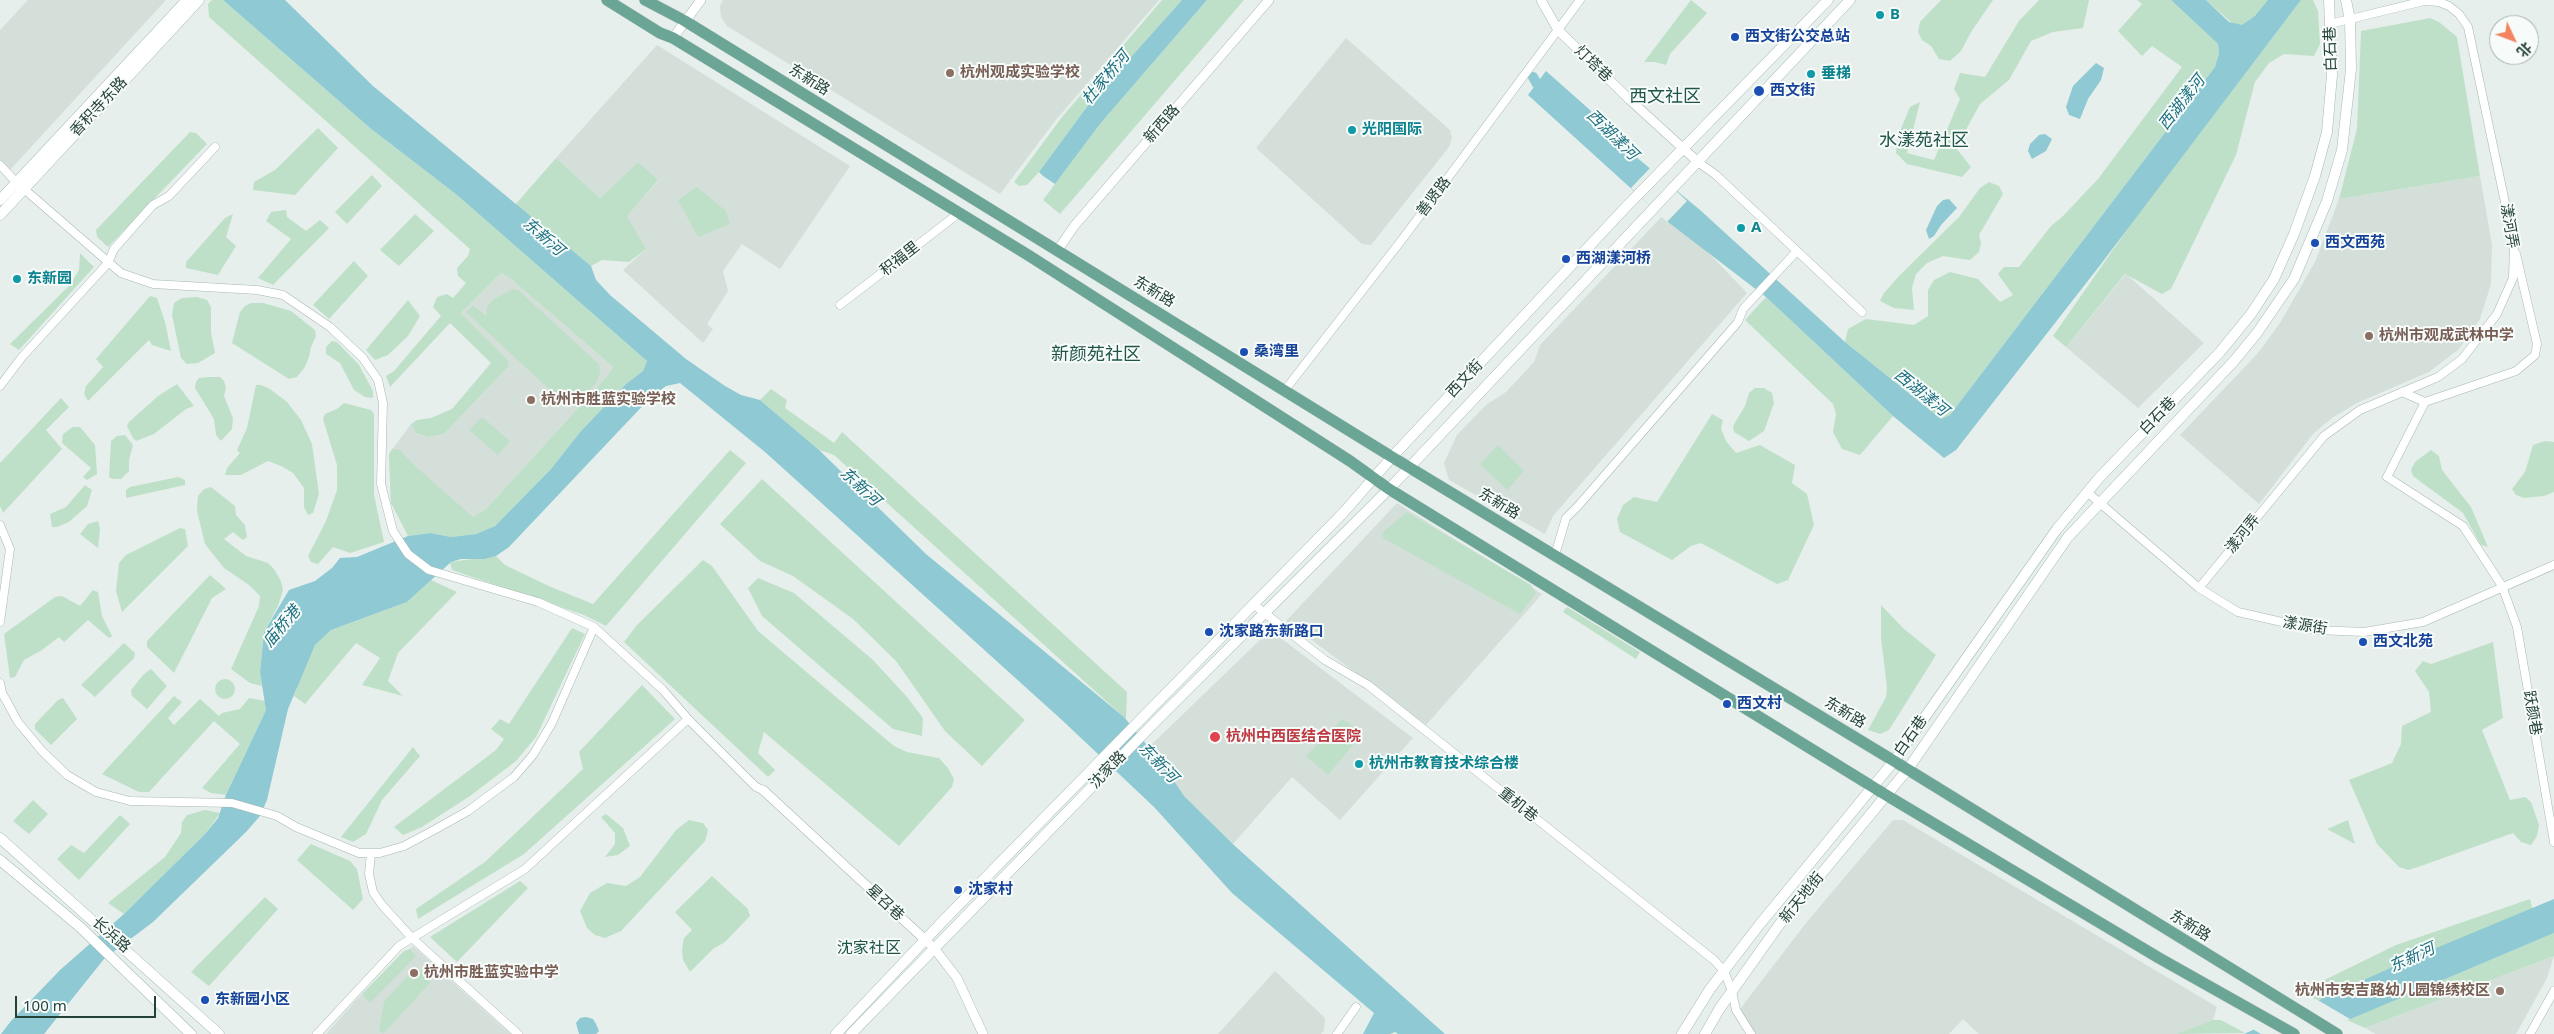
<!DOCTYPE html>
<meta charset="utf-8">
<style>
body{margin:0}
#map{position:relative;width:2554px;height:1034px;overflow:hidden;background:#e6efeb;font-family:"Noto Sans","Noto Sans SC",sans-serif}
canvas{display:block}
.north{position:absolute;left:2489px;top:15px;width:50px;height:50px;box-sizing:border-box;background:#f7fbf9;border:1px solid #a3b1ad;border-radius:50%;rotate:133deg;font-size:14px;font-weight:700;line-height:20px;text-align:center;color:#24423a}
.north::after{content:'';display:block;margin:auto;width:18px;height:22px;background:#f4845f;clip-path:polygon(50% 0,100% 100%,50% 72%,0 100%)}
.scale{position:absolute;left:15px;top:996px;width:141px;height:22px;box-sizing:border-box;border:2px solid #24423a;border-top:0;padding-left:6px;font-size:15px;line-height:18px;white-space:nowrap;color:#24423a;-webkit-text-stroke:4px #f7fbf9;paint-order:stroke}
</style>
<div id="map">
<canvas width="2554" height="1034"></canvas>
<div class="north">北</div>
<div class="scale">100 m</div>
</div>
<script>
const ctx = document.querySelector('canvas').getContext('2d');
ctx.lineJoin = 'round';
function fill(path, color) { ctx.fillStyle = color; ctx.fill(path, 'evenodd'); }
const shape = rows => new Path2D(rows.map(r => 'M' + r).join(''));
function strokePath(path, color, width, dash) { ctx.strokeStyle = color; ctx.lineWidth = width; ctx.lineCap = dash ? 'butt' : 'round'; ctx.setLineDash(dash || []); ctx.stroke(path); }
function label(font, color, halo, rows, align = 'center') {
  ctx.font = font + ' "Noto Sans","Noto Sans SC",sans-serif'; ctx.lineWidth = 4; ctx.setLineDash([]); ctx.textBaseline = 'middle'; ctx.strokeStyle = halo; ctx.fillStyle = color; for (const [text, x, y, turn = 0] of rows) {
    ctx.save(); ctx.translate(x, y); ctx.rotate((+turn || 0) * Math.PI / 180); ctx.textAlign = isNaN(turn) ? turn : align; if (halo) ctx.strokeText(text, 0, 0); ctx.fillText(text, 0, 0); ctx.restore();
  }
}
fill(shape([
 [28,0,166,0,10,170,0,161,0,30],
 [723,0,1159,0,1055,121,1000,194,727,26,721,17,720,6],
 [1346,38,1450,130,1452,138,1449,147,1371,245,1362,244,1256,148],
 [657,45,850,166,780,269,742,244,723,271,728,291,707,324,713,329,703,343,623,270,646,249,626,216,658,181,638,162,600,198,556,158],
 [2480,176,2492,245,2491,284,2480,319,2459,349,2429,372,2357,403,2332,418,2313,434,2259,504,2180,435,2258,353,2280,323,2315,262,2339,199],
 [1668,210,1747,293,1553,516,1545,534,1449,480,1444,463,1457,435,1486,405,1506,392,1534,362,1540,345],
 [501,273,510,278,613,367,608,375,486,509,473,517,391,503,389,454,411,424,416,433,428,437,444,434,509,366,508,360,461,313],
 [2126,274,2204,343,2138,408,2066,347],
 [1397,503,1542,594,1426,725,1286,621],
 [1271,634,1278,636,1413,738,1340,820,1292,777,1233,844,1184,796,1149,747,1265,635],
 [1893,820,1903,820,2217,1007,2213,1020,2178,1034,1979,1034,1963,1019,1949,1034,1754,1034,1740,1009,1806,923],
 [413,946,510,1034,326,1034,356,1000],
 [2554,956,2547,978,2516,1034,2376,1034,2365,1028],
 [1275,971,1325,1018,1324,1030,1321,1034,1218,1034]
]), '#d4dfda');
fill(shape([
 [212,0,223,0,370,128,457,195,647,361,643,371,626,384,581,431,551,469,495,526,476,534,451,537,431,533,408,536,391,503,389,454,392,449,400,450,415,466,473,517,486,509,608,375,613,367,510,278,501,273,461,313,508,360,509,366,444,434,428,437,416,433,411,424,417,420,431,418,452,409,491,363,450,323,390,387,386,376,394,371,441,316,433,307,437,297,447,294,453,298,466,283,458,276,457,268,468,256,470,249,209,17,208,4],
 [1162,0,1182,0,1089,104,1039,172,1027,185,1019,186,1014,182,1062,117],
 [1207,0,1244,0,1060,214,1043,200,1100,124],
 [1691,0,1707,13,1670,54,1666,65,1655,62,1644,62],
 [1941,0,1993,0,1971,32,1961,51,1950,61,1939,59,1931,46,1922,40,1918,32,1920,22],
 [2039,0,2089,0,2083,28,2053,32,2031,41,2009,80,1980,104,1956,148,1971,167,1962,177,1907,164,1896,153,1898,136,1910,107,1920,102,1907,153,1934,160,1960,99,1954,89,1960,73,1985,77,2019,21],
 [2137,0,2171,0,2218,44,2219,53,2215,67,1950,415,1941,419,1845,342,1848,329,1866,319,1914,325,1928,316,1928,290,1934,280,1950,272,1978,279,2000,302,2013,295,1998,274,2004,267,2019,267,2051,226,2062,217,2098,179,2182,67,2152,46,2142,56,2118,31,2142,4],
 [2206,0,2269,0,2250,28,2232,23],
 [2301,0,2313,0,2318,11,2320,44,2314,56,2284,54,2269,63,2255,82,2236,155,2171,289,2162,294,2125,274,2066,347,2053,336,2133,221],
 [2430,18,2439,22,2457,37,2480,176,2339,199,2357,129,2361,31],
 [318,128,338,148,295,195,253,190,254,182,275,170],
 [190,132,196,133,207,144,108,247,97,237,96,230],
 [556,158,600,198,638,162,658,180,627,216,646,249,629,262,602,260,591,266,515,205],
 [372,175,382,186,347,224,335,212],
 [1989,182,1999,186,2003,194,1979,235,1981,243,1979,252,1970,260,1943,256,1927,263,1916,274,1912,288,1914,310,1894,308,1880,301,1884,293,1899,276,1959,217,1980,188],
 [697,187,726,211,730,224,698,237,678,200],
 [286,210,287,217,306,231,320,220,329,228,273,285,258,278,291,239,266,221,271,212],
 [233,214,226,237,236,246,218,275,186,268,186,262,225,218],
 [415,214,434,231,399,266,380,250],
 [80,253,94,267,19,350,10,344,70,285,79,270],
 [354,261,368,276,329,319,313,305],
 [512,289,518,290,599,364,600,372,596,383,583,396,578,399,569,399,564,403,466,312,473,305,486,316,487,307,493,300],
 [150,296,157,298,165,322,171,351,152,345,149,340,88,401,84,394,86,386,103,367,96,359],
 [197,297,207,300,211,307,211,333,215,353,198,363,187,364,181,358,172,315,174,303,182,298],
 [1766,297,1893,416,1860,455,1842,449,1833,432,1836,414,1833,404,1745,320],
 [408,300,420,316,408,336,388,355,375,360,366,350],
 [251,303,263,303,291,311,315,330,316,336,311,347,309,357,305,367,297,377,289,379,232,343,240,312,245,306],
 [332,341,337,342,359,365,373,391,373,398,365,397,354,390,340,363,326,354,326,347],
 [208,377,220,377,224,381,226,388,224,396,233,418,232,429,221,441,216,435,214,419,195,388,196,382,199,378],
 [177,384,194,406,186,409,154,434,136,441,133,438,127,426,129,422,158,396],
 [256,385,261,385,270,389,287,402,301,420,312,444,319,494,313,513,308,515,304,507,304,488,293,473,281,466,268,461,241,475,225,475,227,468,240,453,237,450,247,428],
 [1755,388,1764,388,1772,393,1774,403,1764,431,1749,441,1734,432,1733,426,1745,406,1749,393],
 [771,389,787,400,785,408,834,443,842,432,1127,692,1126,719,834,455,819,450,760,400],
 [61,398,69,407,46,430,62,449,3,513,0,506,0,463],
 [344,403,371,410,374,414,374,495,384,542,350,553,333,547,318,564,311,562,308,556,326,521,337,490,337,465,323,419,325,414,337,409],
 [1712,414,1723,420,1721,429,1726,441,1736,453,1760,445,1795,465,1792,483,1807,494,1814,525,1788,580,1777,584,1701,543,1691,546,1672,560,1620,532,1617,519,1623,505,1634,497,1657,502],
 [482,417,510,441,498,455,469,430],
 [73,427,80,427,95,445,97,474,87,480,83,477,91,468,62,443,63,434],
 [125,435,133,445,129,460,129,471,121,479,113,479,109,477,111,441,117,436],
 [2545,441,2554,442,2554,492,2544,496,2524,498,2516,495,2512,489,2525,472,2533,445],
 [1498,445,1524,471,1507,490,1480,464],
 [730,450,746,463,606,626,584,615,452,570,450,562,496,556,505,565,551,587,593,604],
 [2431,450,2439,456,2442,470,2471,507,2488,547,2481,545,2463,513,2413,476,2411,470,2415,462],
 [178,477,185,480,185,485,126,498,126,490,130,487],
 [762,479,1025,720,982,766,945,731,896,661,853,619,793,576,760,561,720,524],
 [85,485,92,490,87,506,69,522,57,527,52,527,50,514,66,507],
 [211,487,235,506,236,515,245,525,247,537,243,540,233,532,224,539,246,556,268,563,274,569,281,581,283,590,278,606,264,632,260,672,262,686,250,683,231,669,259,606,260,596,249,585,224,568,205,544,197,511,198,496,204,489],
 [1407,512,1531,585,1536,593,1520,614,1383,538,1382,533],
 [98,521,100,529,98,548,80,534,88,524],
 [180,528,185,529,188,546,122,612,116,591,119,563,126,555],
 [703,560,712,566,758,631,894,746,907,752,939,758,948,768,954,779,952,787,899,846,764,732,758,753,775,770,768,777,624,642,637,625],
 [210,575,226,589,212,598,174,673,147,647,147,641],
 [758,578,794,593,873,660,907,697,923,718,922,736,893,729,762,616,748,588],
 [431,580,457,592,398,653,388,681,403,696,362,685,380,658,356,643,305,704,294,696,303,670,315,645,331,630,407,602],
 [93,590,98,592,102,616,112,636,109,638,88,620,64,642,59,637,42,650,24,660,15,677,10,678,4,634,55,597,62,596,80,606],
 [1881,605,1903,628,1936,655,1889,730,1880,734,1868,730,1886,697,1887,687,1881,638],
 [1567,607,1640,652,1636,659,1563,612],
 [572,628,585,634,536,737,516,761,470,796,422,827,403,835,394,827,496,750,504,739,491,729,500,719,509,724],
 [2493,642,2503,718,2482,730,2510,800,2525,797,2531,802,2539,825,2537,836,2531,845,2521,842,2513,833,2421,866,2408,870,2399,867,2377,844,2349,780,2392,763,2401,744,2402,726,2431,712,2429,692,2415,671,2423,661,2431,664],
 [124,643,135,653,134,658,95,697,81,685],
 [151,669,167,686,147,709,132,696,131,690,144,674],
 '215 689a10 10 0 1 1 20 0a10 10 0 1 1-20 0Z',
 [642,685,675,719,524,854,418,919,416,909,485,862,583,769,579,752],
 [174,696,182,702,168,718,174,725,200,699,219,716,222,713,240,709,249,698,265,701,266,710,226,795,211,793,202,788,240,744,214,721,149,792,139,792,102,774],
 [63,698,77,719,51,745,35,729,35,724,58,700],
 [1342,719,1363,733,1328,775,1306,756],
 [413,747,420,756,382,800,366,834,353,842,341,837],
 [33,800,48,814,29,834,13,821],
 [205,810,220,813,205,834,124,914,108,903,165,857,181,833,182,822,187,815],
 [606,814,623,828,630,846,618,855,605,857,615,844,615,833,601,817],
 [120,815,130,824,79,880,57,859,71,845,84,853],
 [689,820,703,823,708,830,705,841,621,931,605,938,595,935,587,928,580,911,590,893,607,883,626,886,640,877,676,830],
 [2348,820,2355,844,2327,829],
 [311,844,350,861,357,869,363,899,353,910,297,860],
 [712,876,748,909,750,916,725,942,713,949,690,972,683,960,682,949,684,938,692,930,675,912],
 [520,881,528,888,457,962,430,937],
 [265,897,278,909,209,986,191,972],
 [2530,899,2533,912,2319,1002,2302,991,2396,945],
 [2554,933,2554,956,2365,1028,2347,1020],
 [410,949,416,956,370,1003,362,994,404,951],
 [417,969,426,974,430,983,383,1034,379,1030,384,1002,411,972],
 [2213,1020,2221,1020,2245,1033,2177,1034]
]), '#bfe0c8');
fill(shape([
 [223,0,285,0,373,86,591,266,596,280,610,295,686,359,725,386,741,395,760,400,819,450,926,554,1124,717,1164,766,1184,796,1236,847,1445,1034,1398,1034,1395,1032,1390,1034,1363,1034,1374,1013,1232,893,1154,807,1063,721,765,452,680,383,666,386,650,398,509,547,496,556,484,559,461,559,451,562,407,602,331,630,315,645,288,709,267,800,260,816,246,832,153,922,104,959,44,1034,1,1034,11,1021,60,970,124,914,205,834,218,818,226,795,266,710,260,672,264,632,289,590,315,581,332,568,340,558,357,557,408,536,431,533,451,537,476,534,495,526,551,469,581,431,626,384,643,371,647,361,457,195,370,128],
 [1182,0,1207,0,1100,124,1055,184,1043,176,1039,172,1089,104],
 [2171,0,2206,0,2229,22,2242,25,2255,16,2268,0,2301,0,2101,264,1956,450,1944,458,1893,416,1766,297,1668,222,1528,95,1546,71,1590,110,1617,141,1700,210,1845,342,1941,419,1950,415,2215,67,2219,53,2218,44],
 [2096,63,2104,68,2101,80,2088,99,2080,119,2069,115,2066,107,2073,86],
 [2045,134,2052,139,2046,151,2032,159,2028,151,2030,144,2039,135],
 [1949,199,1957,208,1941,225,1934,236,1929,239,1926,230,1937,206,1943,200],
 [2554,899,2554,933,2315,1034,2244,1034,2417,956],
 [586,1017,593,1019,596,1024,599,1031,596,1034,579,1034,576,1023,580,1018]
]), '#8ec9d4');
fill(shape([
 [1651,167,1687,201,1667,222,1631,188],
 [2316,999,2350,1019,2321,1034,2261,1034,2251,1028]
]), '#e6efeb');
strokePath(shape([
 [1533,77,1537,84,1546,92]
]), '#8ec9d4', 10);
const minor = shape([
 [1698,162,1716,175,1862,312],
 [0,165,16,182,121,273,153,284,257,290,283,295,330,327,363,358,378,380,383,403,381,484,393,531,408,554,429,570,538,602,594,627,663,690,688,719,756,787,763,790],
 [840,305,959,213],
 [0,386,22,357,108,263,114,249,136,224,153,205,169,196,215,147],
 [1285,390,1404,237,1580,0],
 [2402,392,2425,402,2516,371,2535,355,2537,344,2516,254],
 [2425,402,2387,477,2463,526,2502,586,2517,627,2554,842],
 [2087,492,2199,588,2238,612,2317,630,2364,632,2423,622,2554,565],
 [0,525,10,549,0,622],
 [1555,555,1566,518,1578,506,1738,322,1743,309,1797,251],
 [2199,588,2324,436,2360,410,2438,377,2462,359,2497,314,2513,278,2514,245,2468,27,2459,14,2449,6,2439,2,2424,1,2330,24],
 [1253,604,1325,660,1368,685,1714,960,1724,971,1732,991,1736,1010,1751,1034],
 [0,683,2,693,18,722,42,751,67,775,96,792,130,801,232,803,277,816,296,827,359,853,380,853,404,846,434,830,468,811,514,777,533,755,552,723,594,627],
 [371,853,369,874,373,892,382,905,412,938,518,1034],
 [317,1034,399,946,525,869,688,719],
 [1337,1034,1356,1007],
 [2530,1034,2554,991]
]);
const tertiary = shape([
 [1541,0,1558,30,1630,100,1698,162],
 [673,38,701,0],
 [1057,251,1075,225,1269,0],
 [763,790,934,948,957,978,983,1034]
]);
const secondary = shape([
 [0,200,187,0],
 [0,215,199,0],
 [0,838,219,1034],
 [0,860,80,927,191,1034],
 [836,1034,942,922,1344,512,1392,457,1624,209,1828,0],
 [851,1034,1157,720,1389,489,1850,0],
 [1682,1034,1710,989,1760,924,1894,761,2057,529,2099,478,2220,352,2251,314,2274,279,2294,234,2315,176,2327,132,2332,75,2329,0],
 [1705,1034,1720,1008,1779,925,1908,769,2068,537,2234,361,2257,333,2294,279,2327,201,2342,150,2351,69,2350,20,2346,0]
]);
const primary = shape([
 [607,0,660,33,673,38,1028,255,1350,461,1389,489,1886,795,2159,958,2294,1034],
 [645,0,685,21,1392,457,1894,761,2337,1034]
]);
strokePath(minor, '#a8b8b2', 9);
strokePath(tertiary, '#a8b8b2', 10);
strokePath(secondary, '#a4bbb3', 11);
strokePath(primary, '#c2cac8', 12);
strokePath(minor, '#fff', 8);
strokePath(tertiary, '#fff', 9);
strokePath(secondary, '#fff', 10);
strokePath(primary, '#6aa596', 11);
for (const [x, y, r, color] of [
 [1880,15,5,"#0f9aa8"],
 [1735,37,5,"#1a4fb4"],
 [950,73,5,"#8d6e63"],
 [1811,74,5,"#0f9aa8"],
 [1759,91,6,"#1a4fb4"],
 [1352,130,5,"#0f9aa8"],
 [1741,228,5,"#0f9aa8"],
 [2315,243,5,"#1a4fb4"],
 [1566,259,5,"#1a4fb4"],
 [17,279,5,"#0f9aa8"],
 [2369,336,5,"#8d6e63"],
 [1244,352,5,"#1a4fb4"],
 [531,400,5,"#8d6e63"],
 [1209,632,5,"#1a4fb4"],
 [2363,642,5,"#1a4fb4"],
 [1727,704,5,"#1a4fb4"],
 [1215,737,6,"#e0444e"],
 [1359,764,5,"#0f9aa8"],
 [958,890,5,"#1a4fb4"],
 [414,973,5,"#8d6e63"],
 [2500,991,5,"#8d6e63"],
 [205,1000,5,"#1a4fb4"]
]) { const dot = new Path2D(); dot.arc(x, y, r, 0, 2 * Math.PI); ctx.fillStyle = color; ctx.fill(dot); strokePath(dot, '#f7fbf9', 2); }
label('bold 15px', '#0d838f', '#f7fbf9', [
 ["B",1890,15],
 ["垂梯",1821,74],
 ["光阳国际",1362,130],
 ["A",1751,228],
 ["东新园",27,279],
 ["杭州市教育技术综合楼",1369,764]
], 'left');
label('bold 15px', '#164399', '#f7fbf9', [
 ["西文街公交总站",1745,37],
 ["西文街",1770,91],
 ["西文西苑",2325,243],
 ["西湖漾河桥",1576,259],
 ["桑湾里",1254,352],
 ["沈家路东新路口",1219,632],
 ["西文北苑",2373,642],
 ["西文村",1737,704],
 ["沈家村",968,890],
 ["东新园小区",215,1000]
], 'left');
label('15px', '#24423a', '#f7fbf9', [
 ["白石巷",2331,49,-92],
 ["灯塔巷",1593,64,44],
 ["东新路",809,80,32],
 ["香积寺东路",99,107,-47],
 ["新西路",1162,124,-49],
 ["善贤路",1434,197,-53],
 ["漾河弄",2509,226,80],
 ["积福里",900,259,-38],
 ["东新路",1154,292,31],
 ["西文街",1465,379,-47],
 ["白石巷",2158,416,-46],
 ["东新路",1499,504,31],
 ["漾河弄",2243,534,-51],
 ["漾源街",2305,626,9],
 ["东新路",1845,713,31],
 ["跃颜巷",2532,713,80],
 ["白石巷",1911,736,-55],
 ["沈家路",1108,770,-46],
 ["重机巷",1518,805,39],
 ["新天地街",1802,898,-51],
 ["星召巷",885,903,43],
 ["东新路",2190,926,32],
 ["长浜路",111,935,41]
]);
label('bold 15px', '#785e54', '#f7fbf9', [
 ["杭州观成实验学校",960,73],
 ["杭州市观成武林中学",2379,336],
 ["杭州市胜蓝实验学校",541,400],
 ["杭州市胜蓝实验中学",424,973],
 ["杭州市安吉路幼儿园锦绣校区",2490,991,"right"]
], 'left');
label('bold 15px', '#be3a42', '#f7fbf9', [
 ["杭州中西医结合医院",1226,737]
], 'left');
label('italic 16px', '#1c6f80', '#f7fbf9', [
 ["杜家桥河",1106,78,-50],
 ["西湖漾河",2182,103,-52],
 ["西湖漾河",1612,135,44],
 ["东新河",543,237,41],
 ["西湖漾河",1921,393,39],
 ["东新河",860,487,43],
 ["庙桥港",282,627,-50],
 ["东新河",1158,763,46],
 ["东新河",2412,958,-25]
]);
label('16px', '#1f5548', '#f7fbf9', [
 ["沈家社区",869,948]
]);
label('18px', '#1f5548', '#f7fbf9', [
 ["西文社区",1665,97],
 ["水漾苑社区",1924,141],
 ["新颜苑社区",1096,355]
]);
</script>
